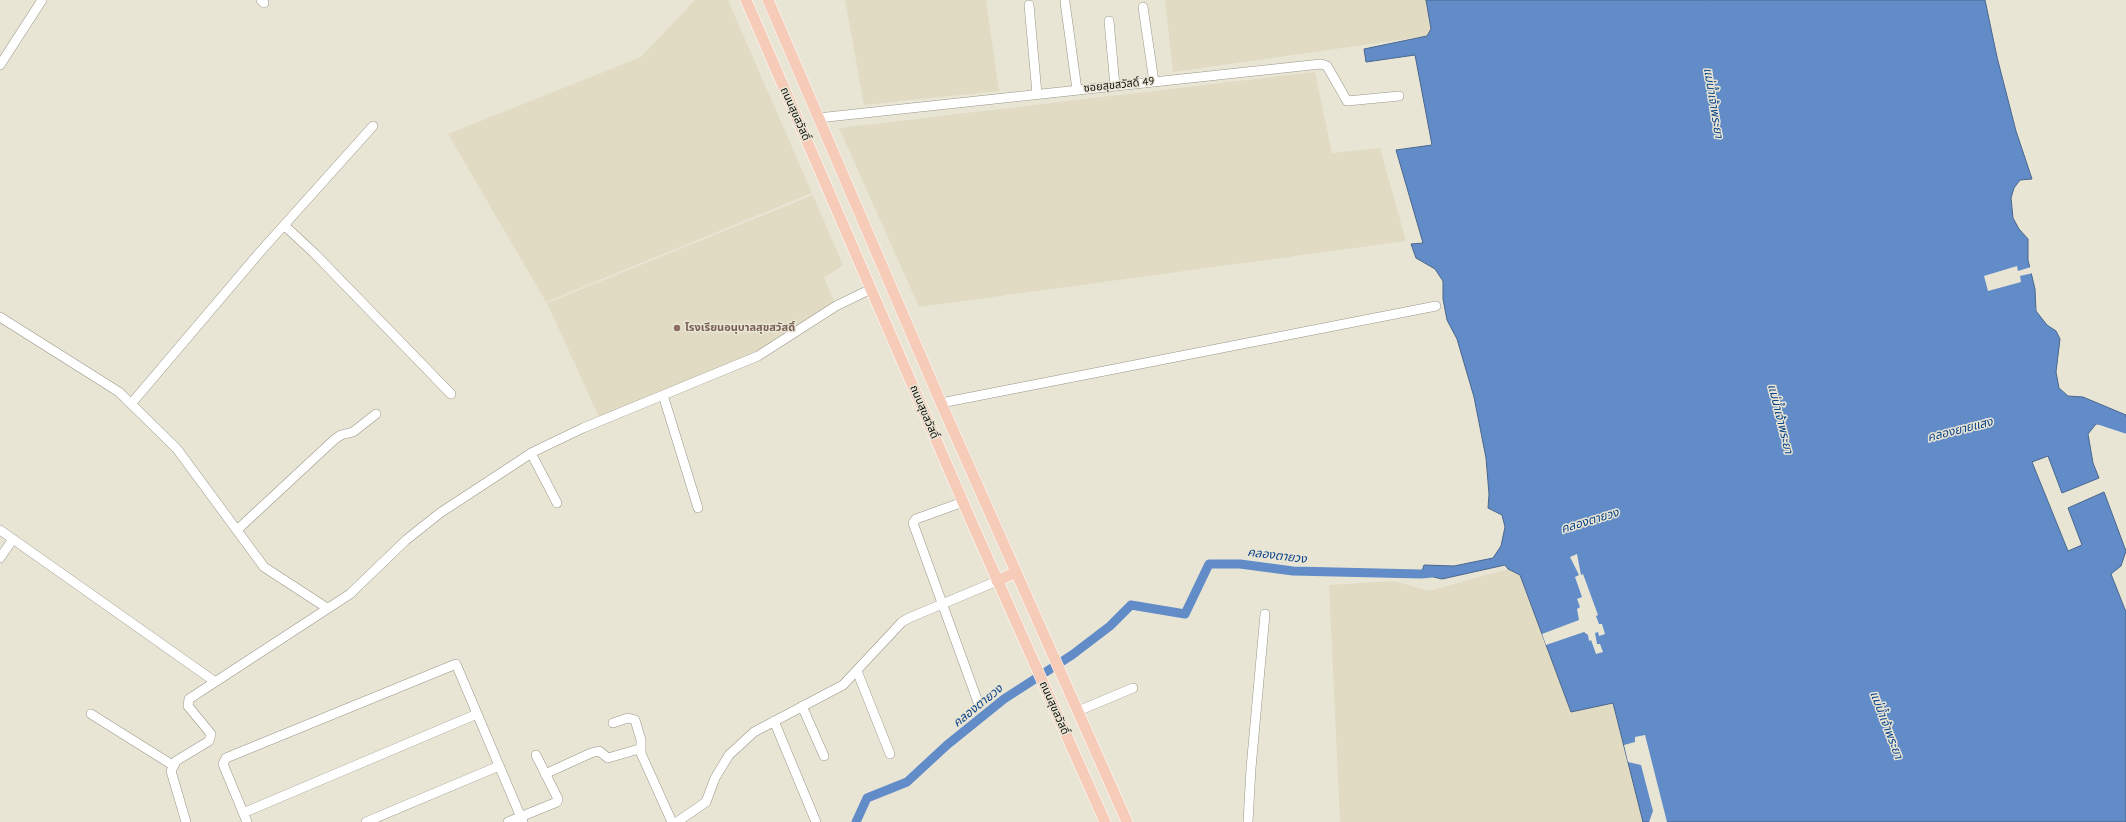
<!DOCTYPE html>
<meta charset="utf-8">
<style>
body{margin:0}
canvas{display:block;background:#e9e5d5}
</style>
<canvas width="2126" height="822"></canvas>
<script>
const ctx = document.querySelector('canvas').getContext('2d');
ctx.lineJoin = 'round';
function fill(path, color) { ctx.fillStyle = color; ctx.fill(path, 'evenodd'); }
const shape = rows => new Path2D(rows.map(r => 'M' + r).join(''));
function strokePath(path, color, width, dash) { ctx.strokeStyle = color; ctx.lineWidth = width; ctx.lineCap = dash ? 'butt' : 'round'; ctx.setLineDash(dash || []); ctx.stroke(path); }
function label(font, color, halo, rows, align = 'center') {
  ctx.font = font + ' "PT Sans","Noto Sans Thai",sans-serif'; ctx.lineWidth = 3; ctx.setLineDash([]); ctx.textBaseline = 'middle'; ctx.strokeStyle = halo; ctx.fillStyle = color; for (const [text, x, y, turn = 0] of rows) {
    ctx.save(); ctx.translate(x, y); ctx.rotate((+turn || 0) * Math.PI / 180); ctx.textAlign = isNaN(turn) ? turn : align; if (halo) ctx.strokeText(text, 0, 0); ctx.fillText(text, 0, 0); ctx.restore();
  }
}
fill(shape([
 [695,0,728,0,812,193,546,302,448,134,641,57],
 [845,0,986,0,999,91,864,105],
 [1165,0,1426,0,1431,29,1427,36,1173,72],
 [1315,72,1332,153,1380,148,1406,241,919,307,839,128],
 [813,195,843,265,824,278,835,303,756,352,599,417,547,303],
 [1508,569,1520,574,1571,712,1613,703,1643,822,1340,822,1329,585,1394,581,1429,591]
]), '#e1dbc4');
const water = shape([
 [1426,0,1985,0,1997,57,2016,131,2032,179,2020,180,2014,188,2011,198,2013,218,2019,229,2028,239,2028,260,2035,289,2036,311,2047,325,2056,331,2060,339,2056,372,2059,388,2068,396,2083,397,2126,415,2126,426,2118,423,2096,424,2088,434,2093,463,2099,478,2062,493,2048,456,2032,462,2068,551,2082,545,2068,508,2104,492,2126,551,2121,566,2111,574,2126,612,2126,822,1643,822,1613,703,1571,712,1520,575,1508,569,1505,565,1442,579,1421,574,1424,565,1454,566,1493,558,1501,546,1505,527,1502,515,1488,508,1489,494,1486,458,1474,397,1457,339,1447,320,1443,299,1443,281,1435,269,1416,258,1411,244,1423,243,1396,150,1432,145,1415,55,1366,62,1364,49,1427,36,1431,29,1426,0]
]);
fill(water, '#628cc8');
strokePath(water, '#49668e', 1);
fill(shape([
 [2017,266,2018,271,2031,267,2033,273,2020,276,2021,282,1988,291,1984,276],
 [1577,554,1581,575,1583,574,1598,615,1596,616,1599,624,1602,624,1605,634,1599,636,1598,632,1595,633,1597,644,1600,644,1603,652,1596,654,1591,640,1589,641,1588,635,1584,632,1546,645,1542,634,1579,620,1577,609,1580,607,1577,599,1582,597,1575,577,1579,575,1570,557],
 [1645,735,1667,822,1649,822,1653,811,1641,765,1628,762,1624,745,1635,742,1635,737]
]), '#e9e5d5');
strokePath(shape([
 [856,822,867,798,907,782,947,745,1004,699,1072,655,1110,626,1131,605,1185,614,1209,564,1240,564,1293,571,1421,574,1432,573]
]), '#628cc8', 9);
strokePath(shape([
 [2099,417,2126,426]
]), '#628cc8', 15);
const minor = shape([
 [261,0,264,3],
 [1065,2,1077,90],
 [1029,5,1037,94],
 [1143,7,1154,82],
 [1109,21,1115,86],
 [0,65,42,0],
 [818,118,1321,64,1327,66,1347,101,1399,96],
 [285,226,314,253,451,394],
 [0,317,119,392,177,449,264,567,327,608],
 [663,395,698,508],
 [941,403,1436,306],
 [131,404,260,252,373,126],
 [531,453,557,503],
 [963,502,916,519,913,523,979,705],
 [0,530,214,681],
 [237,530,335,439,341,435,353,432,376,414],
 [0,558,13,539],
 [857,671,890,754],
 [802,706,824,756],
 [1078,711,1133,688],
 [91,714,174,766],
 [774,721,816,822],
 [613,723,628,718,635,720,641,740,641,752],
 [545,774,591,753,599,751,608,758,639,749,672,822],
 [243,813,477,714],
 [186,822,171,771,176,761,209,741,211,734,188,706,189,699,350,594,406,540,440,513,533,452,583,428,758,356,836,306,871,289],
 [247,822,223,764,226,758,456,664,523,822],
 [366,822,499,766],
 [508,822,557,802,558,799,536,755],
 [677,822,706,802,715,778,729,755,754,732,843,685,902,622,909,618,997,581],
 [1248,822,1251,768,1265,614]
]);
const major = shape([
 [746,0,972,523,1105,822],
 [768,0,941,403,1127,822],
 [997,581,1016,572]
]);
strokePath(minor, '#9a9688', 10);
strokePath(major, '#fff', 12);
strokePath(minor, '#fff', 9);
strokePath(major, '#f6cbb8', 11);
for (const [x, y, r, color] of [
 [677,328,4,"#8d6e63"]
]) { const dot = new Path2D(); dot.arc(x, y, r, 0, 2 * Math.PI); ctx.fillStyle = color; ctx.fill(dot); strokePath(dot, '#e9e5d5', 1.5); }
label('11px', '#0e0d08', '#e9e5d5', [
 ["ซอยสุขสวัสดิ์ 49",1119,85,-6],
 ["ถนนสุขสวัสดิ์",795,114,66],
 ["ถนนสุขสวัสดิ์",924,412,67],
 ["ถนนสุขสวัสดิ์",1054,708,66]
]);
label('bold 11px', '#785e54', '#e9e5d5', [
 ["โรงเรียนอนุบาลสุขสวัสดิ์",685,328]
], 'left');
label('italic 12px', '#074289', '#e9e5d5', [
 ["แม่น้ำเจ้าพระยา",1713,103,81],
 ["แม่น้ำเจ้าพระยา",1780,419,76],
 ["คลองยายแสง",1960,430,-14],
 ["คลองตายวง",1590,521,-17],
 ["คลองตายวง",1277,556,7],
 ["คลองตายวง",978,706,-39],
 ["แม่น้ำเจ้าพระยา",1886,725,69]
]);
</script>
